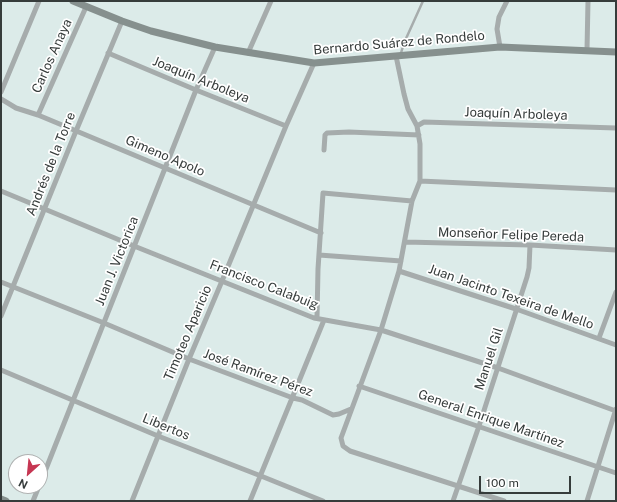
<!DOCTYPE html>
<meta charset="utf-8">
<style>
body{margin:0}
#map{position:relative;width:617px;height:502px;overflow:hidden;background:#dcebe9;font-family:"Public Sans",sans-serif}
canvas{display:block}
.frame{position:absolute;inset:0;border:2px solid #363c3b;pointer-events:none}
.north{position:absolute;left:8px;top:454px;width:40px;height:40px;box-sizing:border-box;background:#fff;border:1px solid #afb1b1;border-radius:50%;rotate:207deg;font-size:11px;font-weight:700;line-height:16px;text-align:center;color:#363c3b}
.north::after{content:'';display:block;margin:auto;width:14px;height:18px;background:#c63652;clip-path:polygon(50% 0,100% 100%,50% 72%,0 100%)}
.scale{position:absolute;left:479px;top:476px;width:92px;height:18px;box-sizing:border-box;border:2px solid #363c3b;border-top:0;padding-left:5px;font-size:12px;line-height:14px;white-space:nowrap;color:#363c3b;-webkit-text-stroke:3px #fff;paint-order:stroke}
</style>
<div id="map">
<canvas width="617" height="502"></canvas>
<div class="frame"></div>
<div class="north">N</div>
<div class="scale">100 m</div>
</div>
<script>
const ctx = document.querySelector('canvas').getContext('2d');
ctx.lineJoin = 'round';
const shape = rows => new Path2D(rows.map(r => 'M' + r).join(''));
function strokePath(path, color, width, dash) { ctx.strokeStyle = color; ctx.lineWidth = width; ctx.lineCap = dash ? 'butt' : 'round'; ctx.setLineDash(dash || []); ctx.stroke(path); }
function label(font, color, halo, rows, align = 'center') {
  ctx.font = font + ' "Public Sans",sans-serif'; ctx.lineWidth = 3.5; ctx.setLineDash([]); ctx.textBaseline = 'middle'; ctx.strokeStyle = halo; ctx.fillStyle = color; for (const [text, x, y, turn = 0] of rows) {
    ctx.save(); ctx.translate(x, y); ctx.rotate((+turn || 0) * Math.PI / 180); ctx.textAlign = isNaN(turn) ? turn : align; if (halo) ctx.strokeText(text, 0, 0); ctx.fillText(text, 0, 0); ctx.restore();
  }
}
strokePath(shape([
 [401,53,404,43,423,1]
]), '#a6acac', 2.5);
strokePath(shape([
 [500,47,497,29,499,17,507,1],
 [587,50,588,1],
 [108,53,196,90,286,126],
 [248,53,271,1],
 [396,56,404,94,408,109,417,126,420,144,420,181,412,201,399,271,381,330,341,438,343,446,350,451,504,501],
 [1,92,39,1],
 [1,99,16,108,38,115,321,233],
 [38,115,86,7],
 [417,126,424,122,616,128],
 [324,150,325,135,327,133,349,132,419,135],
 [420,181,616,190],
 [1,191,134,246,314,318,381,330,498,368,616,411],
 [405,242,530,245,616,250],
 [319,255,401,261],
 [399,271,516,309,616,345],
 [1,282,104,323,189,359,293,398,302,400,333,415,339,414,351,409],
 [1,316,76,131,122,21],
 [317,318,318,269,323,193,412,201],
 [599,338,616,292],
 [1,370,158,436,261,476,323,501],
 [359,386,616,473],
 [40,484,196,90,215,47],
 [33,501,39,486],
 [132,501,189,359,222,281,286,126,314,63],
 [250,501,324,320],
 [453,501,479,426,527,277,529,268,530,245],
 [587,501,616,409]
]), '#a6acac', 5);
strokePath(shape([
 [73,1,122,21,151,31,215,47,314,63,500,47,616,52],
 [1,499,6,501]
]), '#86908e', 7);
label('13px', '#363c3b', '#fff', [
 ["Bernardo Suárez de Rondelo",399,43,-5],
 ["Carlos Anaya",52,56,-66],
 ["Joaquín Arboleya",201,80,22],
 ["Joaquín Arboleya",516,114,2],
 ["Gimeno Apolo",165,156,23],
 ["Andrés de la Torre",51,164,-68],
 ["Monseñor Felipe Pereda",511,235,2],
 ["Juan J. Victorica",117,261,-68],
 ["Francisco Calabuig",264,285,21],
 ["Juan Jacinto Texeira de Mello",511,297,19],
 ["Timoteo Aparicio",188,333,-67],
 ["Manuel Gil",489,359,-72],
 ["José Ramírez Pérez",258,373,20],
 ["General Enrique Martínez",491,419,19],
 ["Libertos",166,427,22]
]);
</script>
